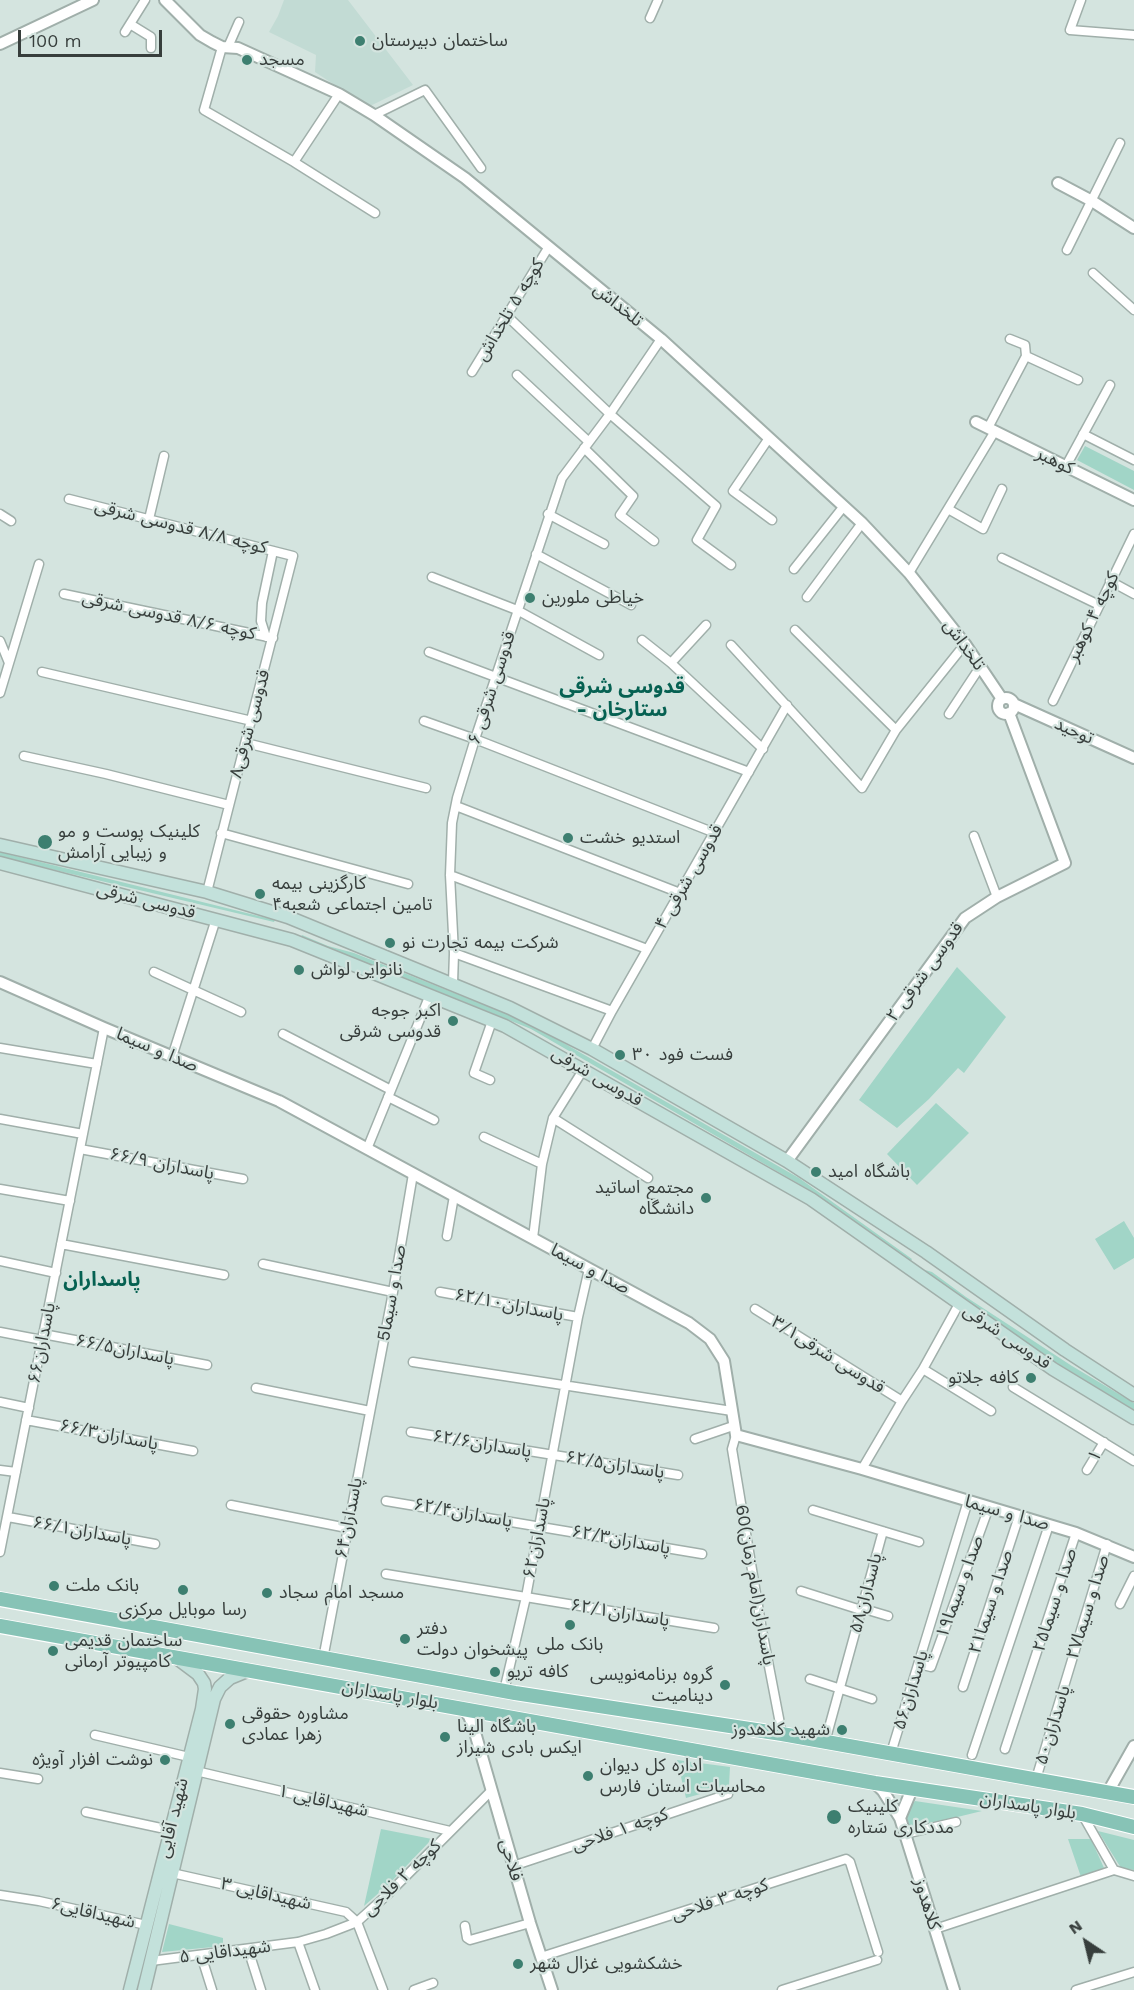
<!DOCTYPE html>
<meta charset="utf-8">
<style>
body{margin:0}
#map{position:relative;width:1134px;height:1990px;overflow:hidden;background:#d4e4df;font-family:"Work Sans",sans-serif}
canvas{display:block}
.north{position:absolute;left:1056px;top:1912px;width:60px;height:60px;-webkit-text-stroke:4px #d4e4df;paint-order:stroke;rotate:325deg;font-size:16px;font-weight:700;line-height:24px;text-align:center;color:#373e3c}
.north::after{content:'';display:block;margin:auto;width:21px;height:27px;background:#373e3c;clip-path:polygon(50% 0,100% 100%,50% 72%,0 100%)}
.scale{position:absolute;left:18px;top:30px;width:144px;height:27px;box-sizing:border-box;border:3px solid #373e3c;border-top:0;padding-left:8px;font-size:18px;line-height:21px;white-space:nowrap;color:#373e3c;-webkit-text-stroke:4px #d4e4df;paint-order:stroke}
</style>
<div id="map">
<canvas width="1134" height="1990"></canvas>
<div class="north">N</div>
<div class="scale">100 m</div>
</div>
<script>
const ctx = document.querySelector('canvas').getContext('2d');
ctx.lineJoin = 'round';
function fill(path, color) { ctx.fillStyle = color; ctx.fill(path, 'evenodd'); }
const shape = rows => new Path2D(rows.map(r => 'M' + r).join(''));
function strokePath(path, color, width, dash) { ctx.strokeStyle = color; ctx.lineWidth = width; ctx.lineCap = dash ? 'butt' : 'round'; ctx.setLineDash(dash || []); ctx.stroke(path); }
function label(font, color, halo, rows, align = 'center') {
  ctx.font = font + ' "Work Sans","Noto Sans Arabic",sans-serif'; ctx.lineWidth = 4.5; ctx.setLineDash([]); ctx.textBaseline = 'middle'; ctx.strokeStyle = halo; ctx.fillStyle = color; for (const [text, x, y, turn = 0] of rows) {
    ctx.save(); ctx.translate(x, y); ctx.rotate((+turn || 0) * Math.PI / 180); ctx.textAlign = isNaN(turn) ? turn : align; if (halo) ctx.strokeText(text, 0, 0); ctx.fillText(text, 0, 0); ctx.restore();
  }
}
fill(shape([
 [284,0,348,0,413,85,368,107,315,72,316,55,269,32,278,16]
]), '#c2dbd4');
fill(shape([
 [1085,446,1134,471,1134,490,1077,460],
 [0,852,275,920,274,922,0,857],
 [302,935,328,946,354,953,527,1022,799,1178,912,1259,911,1261,875,1238,806,1188,531,1029,393,973,300,939],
 [957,967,1006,1017,964,1073,958,1068,929,1099,897,1128,859,1100],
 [936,1103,969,1133,917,1185,887,1154],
 [1124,1221,1134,1238,1134,1258,1114,1270,1095,1239],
 [925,1270,932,1272,966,1297,1072,1366,1134,1403,1134,1410,1039,1352,933,1280],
 [677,1760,730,1767,729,1786,686,1798],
 [915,1801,982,1811,908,1829,905,1814],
 [381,1829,432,1839,390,1883,364,1906],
 [1098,1831,1134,1840,1134,1870,1121,1868],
 [1068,1839,1091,1839,1104,1868,1081,1877],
 [169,1924,223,1938,223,1946,162,1952]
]), '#a1d5c7');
const minor = shape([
 [1081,0,1070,30,1134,35],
 [650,18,658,0],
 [130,24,151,37,151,48],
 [125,32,145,0],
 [222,47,204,110,294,162],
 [228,47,239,22],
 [339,94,294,162,375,213],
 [374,115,425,90,481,168],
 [1067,250,1120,143],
 [1093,273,1134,310],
 [506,315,610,414,716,506,697,540,731,565],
 [1026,356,1078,380],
 [472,372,548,248],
 [517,375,589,442],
 [988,428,1026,356,1025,345,1010,339],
 [1083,434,1134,460],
 [769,438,733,491,772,520],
 [584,448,633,496,620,515,654,541],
 [1066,466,1110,385],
 [69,499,293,556,207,892],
 [948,509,983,529,1002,489],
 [0,514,11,521],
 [548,514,604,544],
 [149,519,164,456],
 [536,554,631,605],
 [1002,558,1099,605],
 [794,569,844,506],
 [909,573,995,431],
 [432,577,517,610,599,655],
 [1110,581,1134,594],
 [64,594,273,638],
 [807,597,862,523],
 [795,630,896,730],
 [266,637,261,621,262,603,273,551],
 [642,640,671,663,763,749],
 [0,641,9,663],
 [731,645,862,788,896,730,965,644],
 [429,652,749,772],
 [671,663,706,625],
 [42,672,252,721],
 [0,693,39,564],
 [1053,701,1134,534],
 [949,714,980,667],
 [424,721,475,739,715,833],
 [246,743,426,788],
 [24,756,106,774,229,805],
 [456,806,680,893],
 [221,833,408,884],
 [974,836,997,897],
 [450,875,647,949],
 [454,953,612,1011],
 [154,972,241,1012],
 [453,983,454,953,450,875,452,823,457,798,475,739,562,478,610,414,661,339],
 [283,1034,391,1090],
 [0,1048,97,1064],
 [592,1049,612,1011,787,705],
 [172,1057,216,919],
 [490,1080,474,1073,492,1021],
 [388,1097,434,1120],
 [553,1118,648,1178],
 [0,1119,83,1134],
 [484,1137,542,1164],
 [80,1149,243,1179],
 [367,1149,429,997],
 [0,1189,70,1201],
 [447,1236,454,1196],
 [533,1238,542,1164,553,1118,583,1070],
 [61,1244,224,1275],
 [0,1261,56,1273],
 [263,1264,393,1292],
 [440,1292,578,1317],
 [755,1309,902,1401],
 [0,1332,42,1340],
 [43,1334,207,1365],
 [413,1362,732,1411],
 [923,1369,991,1411],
 [1013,1387,1134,1461],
 [256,1388,370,1411],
 [0,1402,29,1408],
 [26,1420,193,1451],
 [411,1432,678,1475],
 [736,1435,732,1449,762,1630,782,1734],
 [695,1439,733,1426],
 [862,1469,902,1401,923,1369,959,1304],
 [0,1470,16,1472],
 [1087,1470,1104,1442],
 [386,1501,702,1554],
 [231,1505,347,1528],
 [813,1510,919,1542],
 [8,1517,155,1544],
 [0,1552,104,1028],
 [386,1574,714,1628],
 [801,1591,861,1610],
 [1120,1604,1134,1576],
 [861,1608,888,1616],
 [323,1659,393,1292,413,1174],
 [919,1664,931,1667,989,1507],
 [810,1679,872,1699],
 [963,1687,1019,1516],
 [504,1691,526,1597,578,1317,589,1269],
 [95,1735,189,1757],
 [825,1742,883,1531],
 [1005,1749,1076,1533],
 [891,1753,968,1501],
 [972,1755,1049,1525],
 [196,1771,450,1831],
 [0,1773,38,1779],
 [1036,1779,1107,1544],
 [86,1812,170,1830],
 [1082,1814,1114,1870],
 [905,1834,956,1822],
 [513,1866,728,1794],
 [1114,1870,1134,1876],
 [172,1873,346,1912,357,1922,383,1990],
 [0,1895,39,1901,146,1925],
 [465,1926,467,1938,470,1940,530,1923],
 [935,1929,1114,1870],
 [298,1942,315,1990],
 [248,1949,261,1990],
 [201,1955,212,1990],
 [541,1957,846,1859,850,1862,878,1952],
 [151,1961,298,1942,326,1934,357,1922,387,1895,491,1791],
 [414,1990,433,1983],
 [782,1990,877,1960],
 [1076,1990,1134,1972]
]);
const tertiary = shape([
 [165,0,200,35,212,42,222,47,238,48,339,94,374,115,465,178,661,339,862,523,909,573,965,644,1002,699],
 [0,44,93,0],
 [1058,183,1092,201,1134,228],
 [976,422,1134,500],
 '998 706a8 8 0 1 1 16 0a8 8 0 1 1-16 0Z',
 [1014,704,1134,758],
 [0,982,104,1028,279,1101,689,1323,710,1339,724,1361,736,1435,862,1469,1076,1533,1134,1557],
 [787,1161,965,918,997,897,1065,863,1009,713],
 [461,1708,469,1716,474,1729,530,1923,552,1990],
 [875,1783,883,1791,900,1818,954,1990],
 [1108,1792,1134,1746],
 [900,1818,912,1789]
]);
const secondary = shape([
 [0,845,207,892,288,917,510,1008,592,1049,787,1161,926,1252,1065,1350,1134,1395],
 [0,863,292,940,505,1026,811,1199,1053,1369,1134,1418],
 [130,1990,202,1709,205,1689,204,1683,198,1674,178,1659],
 [144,1990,214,1699,220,1687,230,1678,247,1671]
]);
const primary = shape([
 [0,1599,515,1693,782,1734,1134,1797],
 [0,1626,875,1783,1082,1814,1134,1827]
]);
strokePath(minor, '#a0afaa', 11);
strokePath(tertiary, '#a0afaa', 14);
strokePath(secondary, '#a0afaa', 15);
strokePath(primary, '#fff', 16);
strokePath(minor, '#fff', 8);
strokePath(tertiary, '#fff', 10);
strokePath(secondary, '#c3e1db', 12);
strokePath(primary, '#87c3b6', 14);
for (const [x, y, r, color] of [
 [360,41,6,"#3d7f70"],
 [247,60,6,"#3d7f70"],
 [530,598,6,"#3d7f70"],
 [568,838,6,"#3d7f70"],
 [45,842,8,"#3d7f70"],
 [260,894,6,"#3d7f70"],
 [390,943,6,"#3d7f70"],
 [299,970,6,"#3d7f70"],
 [453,1021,6,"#3d7f70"],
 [620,1055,6,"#3d7f70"],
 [816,1172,6,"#3d7f70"],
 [706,1198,6,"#3d7f70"],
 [1031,1378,6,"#3d7f70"],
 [54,1586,6,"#3d7f70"],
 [183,1590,6,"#3d7f70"],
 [267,1593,6,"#3d7f70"],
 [570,1625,6,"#3d7f70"],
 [405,1639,6,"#3d7f70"],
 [53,1651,6,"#3d7f70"],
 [495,1672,6,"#3d7f70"],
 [725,1685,6,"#3d7f70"],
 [230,1724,6,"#3d7f70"],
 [842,1730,6,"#3d7f70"],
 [445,1737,6,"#3d7f70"],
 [165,1760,6,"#3d7f70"],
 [588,1776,6,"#3d7f70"],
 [834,1817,8,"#3d7f70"],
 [518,1964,6,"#3d7f70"]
]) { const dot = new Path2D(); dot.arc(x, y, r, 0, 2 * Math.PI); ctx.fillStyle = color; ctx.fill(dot); strokePath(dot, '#d4e4df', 2); }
label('18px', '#373e3c', '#d4e4df', [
 ["ساختمان دبیرستان",372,41],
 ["مسجد",259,60],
 ["خیاطی ملورین",542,598],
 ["کلینیک پوست و مو",58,832],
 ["و زیبایی آرامش",58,853],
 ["استدیو خشت",580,838],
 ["کارگزینی بیمه",272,884],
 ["تامین اجتماعی شعبه۴",272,905],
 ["شرکت بیمه تجارت نو",402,943],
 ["نانوایی لواش",311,970],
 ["اکبر جوجه",441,1011,"right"],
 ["قدوسی شرقی",441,1032,"right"],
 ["فست فود ۳۰",632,1055],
 ["باشگاه امید",828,1172],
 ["مجتمع اساتید",694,1188,"right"],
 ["دانشگاه",694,1209,"right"],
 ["کافه جلاتو",1019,1378,"right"],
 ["بانک ملت",66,1586],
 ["مسجد امام سجاد",279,1593],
 ["رسا موبایل مرکزی",183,1610,"center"],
 ["دفتر",417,1629],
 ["پیشخوان دولت",417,1650],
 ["ساختمان قدیمی",65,1641],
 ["کامپیوتر آرمانی",65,1662],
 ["بانک ملی",570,1645,"center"],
 ["کافه تریو",507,1672],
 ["گروه برنامه‌نویسی",713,1675,"right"],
 ["دینامیت",713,1696,"right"],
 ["مشاوره حقوقی",242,1714],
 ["زهرا عمادی",242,1735],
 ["باشگاه الینا",457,1727],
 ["ایکس بادی شیراز",457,1748],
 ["شهید کلاهدوز",830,1730,"right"],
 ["نوشت افزار آویژه",153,1760,"right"],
 ["اداره کل دیوان",600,1766],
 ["محاسبات استان فارس",600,1787],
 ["کلینیک",848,1807],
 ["مددکاری سَتاره",848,1828],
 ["خشکشویی غزال شهر",530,1964]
], 'left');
label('18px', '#373e3c', '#d4e4df', [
 ["تلخداش",618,305,39],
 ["کوچه ۵ تلخداش",510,310,-59],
 ["کوهبر",1055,461,26],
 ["کوچه ۸/۸ قدوسی شرقی",181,527,14],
 ["کوچه ۸/۶ قدوسی شرقی",169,616,12],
 ["کوچه ۴ کوهبر",1093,617,-64],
 ["تلخداش",964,645,54],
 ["قدوسی شرقی ۶",492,688,-72],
 ["قدوسی شرقی۸",250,724,-75],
 ["توحید",1074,731,24],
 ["قدوسی شرقی ۴",689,877,-60],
 ["قدوسی شرقی",146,901,14],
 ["قدوسی شرقی ۲",925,972,-54],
 ["صدا و سیما",157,1050,23],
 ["قدوسی شرقی",597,1077,30],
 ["پاسداران ۶۶/۹",162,1164,11],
 ["صدا و سیما",590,1269,28],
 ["5صدا و سیما",392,1293,-80],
 ["پاسداران۶۲/۱۰",509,1305,11],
 ["قدوسی شرقی",1007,1337,34],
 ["پاسداران۶۶",42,1343,-79],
 ["پاسداران۶۶/۵",125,1350,11],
 ["قدوسی شرقی۳/۱",828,1355,32],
 ["پاسداران۶۶/۳",109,1435,11],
 ["پاسداران۶۲/۶",482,1444,9],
 ["۱",1095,1456,-60],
 ["پاسداران۶۲/۵",615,1465,9],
 ["پاسداران۶۲/۴",463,1513,10],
 ["صدا و سیما",1007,1513,16],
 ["پاسداران۶۴",349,1518,-79],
 ["پاسداران۶۶/۱",82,1531,10],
 ["پاسداران۶۲",537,1538,-79],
 ["پاسداران۶۲/۳",621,1540,10],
 ["60پاسداران(امام زمان)",755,1585,80],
 ["صدا و سیما۱۹",960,1587,-70],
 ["پاسداران۵۸",866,1593,-75],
 ["صدا و سیما۲۵",1055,1600,-72],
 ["صدا و سیما۲۱",991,1602,-72],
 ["صدا و سیما۲۷",1088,1607,-73],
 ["پاسداران۶۲/۱",620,1613,9],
 ["پاسداران۵۶",911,1690,-73],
 ["بلوار پاسداران",390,1695,10],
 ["پاسداران۵۰",1053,1725,-73],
 ["۱ شهیداقایی",323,1801,13],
 ["بلوار پاسداران",1028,1806,9],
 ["شهید آقایی",173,1818,-76],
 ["کوچه ۱ فلاحی",620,1830,-19],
 ["فلاحی",511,1860,74],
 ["کوچه ۲ فلاحی",402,1878,-44],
 ["۳ شهیداقایی",266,1894,13],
 ["کوچه ۳ فلاحی",720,1900,-18],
 ["کلاهدوز",927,1904,73],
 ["شهیداقایی۶",93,1913,13],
 ["۵ شهیداقایی",225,1952,-7]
]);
label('bold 20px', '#066152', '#d4e4df', [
 ["قدوسی شرقی",622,687],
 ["- ستارخان",622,710],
 ["پاسداران",102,1280]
]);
</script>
